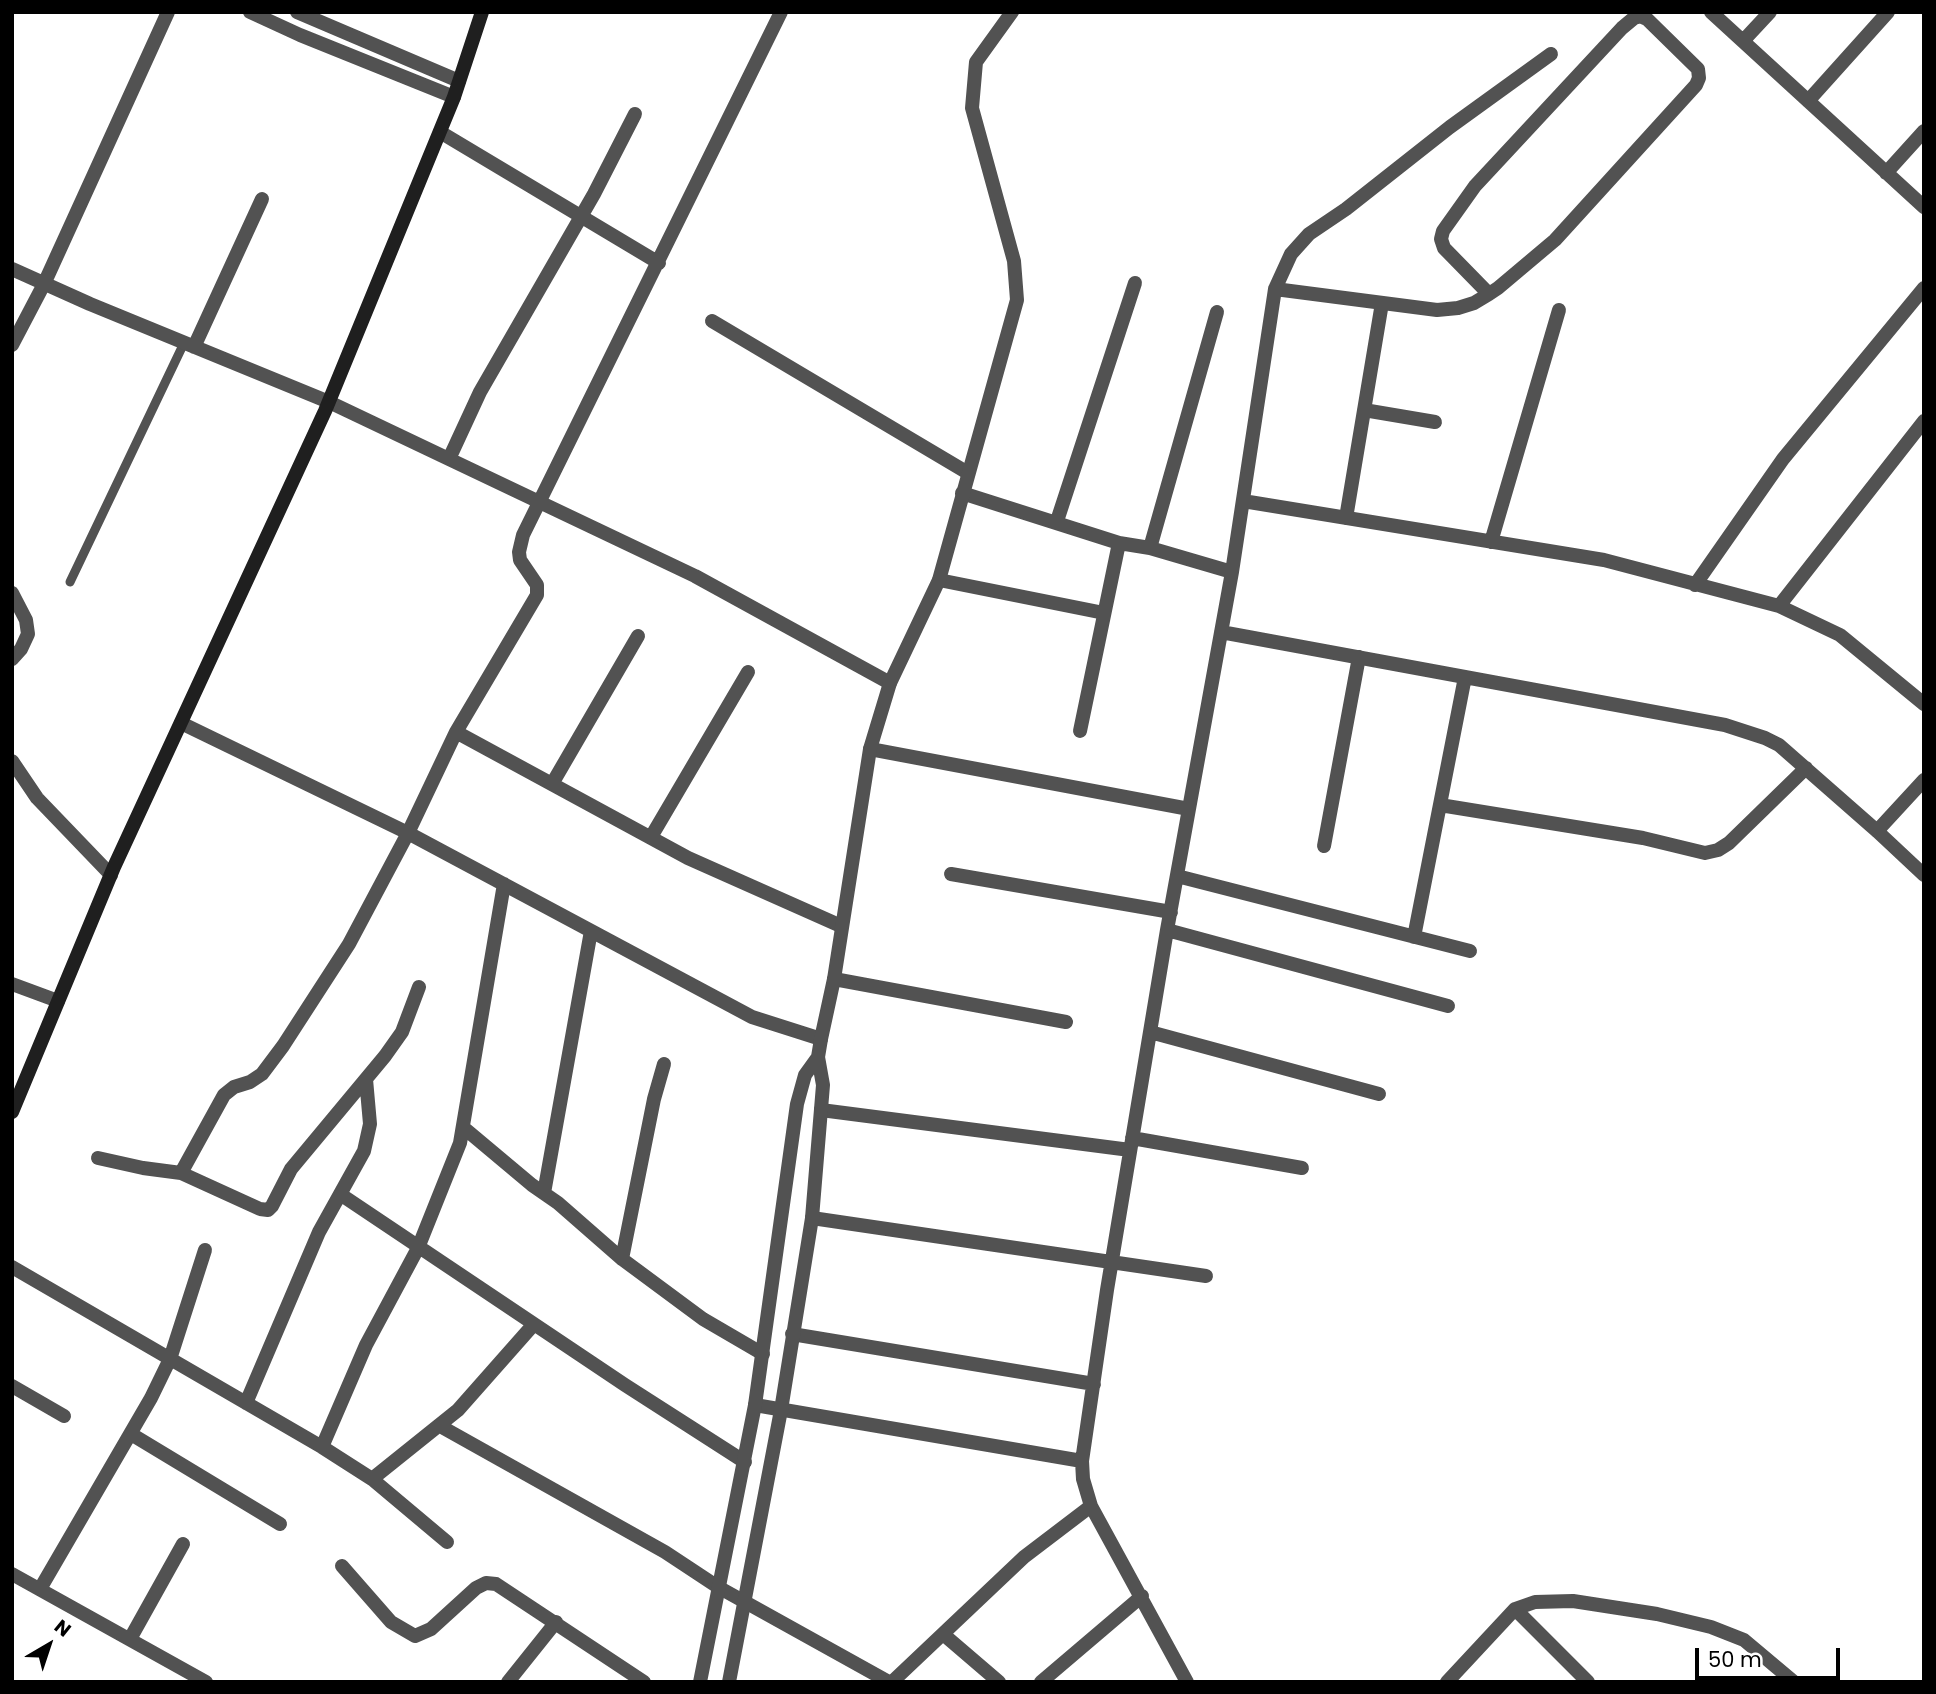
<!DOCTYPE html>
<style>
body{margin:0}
#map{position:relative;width:1936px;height:1694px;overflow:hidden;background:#fff;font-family:Poppins,sans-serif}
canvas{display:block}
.frame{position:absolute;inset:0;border:14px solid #000;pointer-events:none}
.north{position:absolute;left:14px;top:1610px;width:70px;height:70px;-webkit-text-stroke:5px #fff;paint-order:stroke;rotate:39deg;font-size:19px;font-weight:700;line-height:28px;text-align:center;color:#000}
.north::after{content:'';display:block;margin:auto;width:24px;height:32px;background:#000;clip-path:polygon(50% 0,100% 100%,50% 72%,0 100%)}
.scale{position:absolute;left:1695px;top:1648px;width:145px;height:32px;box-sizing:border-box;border:4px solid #000;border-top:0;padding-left:9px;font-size:21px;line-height:24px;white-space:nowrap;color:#000;-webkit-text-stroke:5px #fff;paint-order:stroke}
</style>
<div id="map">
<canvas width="1936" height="1694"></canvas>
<div class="frame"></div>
<div class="north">N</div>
<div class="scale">50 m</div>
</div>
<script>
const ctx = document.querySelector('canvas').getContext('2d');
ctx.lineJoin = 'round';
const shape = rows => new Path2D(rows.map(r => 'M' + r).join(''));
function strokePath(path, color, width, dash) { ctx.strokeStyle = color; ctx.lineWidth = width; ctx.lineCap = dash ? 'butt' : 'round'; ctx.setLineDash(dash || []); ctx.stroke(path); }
strokePath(shape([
 [70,582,184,343]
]), '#525252', 9);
strokePath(shape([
 [250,12,300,35,454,97],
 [297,12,459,81],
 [1711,12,1924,207],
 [1743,41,1770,12],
 [1808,101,1888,12],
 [440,132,659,263],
 [1886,173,1924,131],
 [12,269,90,304,329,402,695,576,890,683],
 [1275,289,1437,310,1458,308,1474,303,1489,294,1498,288,1555,240,1696,85,1699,78,1698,69,1647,19,1640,16,1634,18,1622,28,1475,186,1443,231,1441,239,1444,248,1489,294],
 [712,321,968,473],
 [12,345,44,284,168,12],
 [194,347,262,199],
 [1364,410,1435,422],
 [449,459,480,392,594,194,635,114],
 [962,493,1119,543,1150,548,1232,572],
 [1243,501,1604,560,1779,606,1840,635,1924,704],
 [1346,518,1382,303],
 [1057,521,1135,283],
 [1491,542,1559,310],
 [1150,548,1217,312],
 [939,580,1104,613],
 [1695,585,1783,459,1924,288],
 [12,593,26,620,28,634,21,649,12,659],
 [1779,606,1924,421],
 [1221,632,1725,725,1765,738,1779,745,1877,831,1924,875],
 [181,723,408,833,752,1017,821,1039],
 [1080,731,1119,543],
 [456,732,688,858,841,926],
 [870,749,1189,809],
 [12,761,37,798,111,875],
 [552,784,638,636],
 [1440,805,1643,838,1705,853,1718,850,1729,843,1806,768],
 [1877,831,1924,780],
 [651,837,748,672],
 [1324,846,1359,657],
 [951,874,1171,912],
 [1177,876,1470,951],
 [1167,930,1448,1006],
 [1414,937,1465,677],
 [834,979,1066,1022],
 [12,984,58,1001],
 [1150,1032,1379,1094],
 [821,1110,1130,1150],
 [464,1128,532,1185,558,1203,622,1259,703,1319,763,1354],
 [1132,1138,1302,1168],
 [98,1158,143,1168,181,1173,260,1209,268,1210,272,1206,291,1169,385,1056,402,1032,419,987],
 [181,1173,224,1095,234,1087,250,1082,262,1074,283,1046,349,944,408,833,456,732,537,595,537,585,520,560,519,552,523,535,781,12],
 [544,1193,591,931],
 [340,1194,625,1385,745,1462],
 [812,1218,1206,1276],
 [622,1259,654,1099,664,1064],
 [12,1267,322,1447,372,1479,447,1542],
 [792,1334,1094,1384],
 [12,1386,64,1416],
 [246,1403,319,1232,364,1151,370,1124,366,1079],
 [755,1405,1082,1461],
 [440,1426,665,1552,718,1587,889,1682],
 [131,1434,280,1524],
 [322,1447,366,1345,418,1248,460,1143,504,884],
 [372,1479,458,1410,534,1324],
 [342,1566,391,1622,415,1636,431,1629,476,1588,486,1583,496,1584,644,1682],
 [12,1574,206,1682],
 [40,1589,151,1398,170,1359,205,1250],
 [1515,1609,1588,1682],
 [943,1634,999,1682],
 [130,1639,183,1544],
 [508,1682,556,1622],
 [892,1682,1024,1557,1091,1506],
 [1041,1682,1142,1596],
 [1187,1682,1091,1506,1083,1479,1082,1461,1107,1290,1167,930,1232,572,1275,289,1291,254,1309,234,1346,209,1450,127,1551,54],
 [1447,1682,1515,1609,1535,1602,1573,1601,1657,1614,1711,1627,1744,1640,1794,1682]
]), '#525252', 14);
strokePath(shape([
 [700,1682,755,1405,797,1104,805,1075,818,1057,821,1039,834,979,870,749,890,683,939,580,1017,300,1014,261,972,108,976,62,1012,12],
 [729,1682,781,1410,812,1218,823,1085,818,1057]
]), '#525252', 14);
strokePath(shape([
 [12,1112,114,867,325,411,454,97,482,12]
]), '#1f1f1f', 14);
</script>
